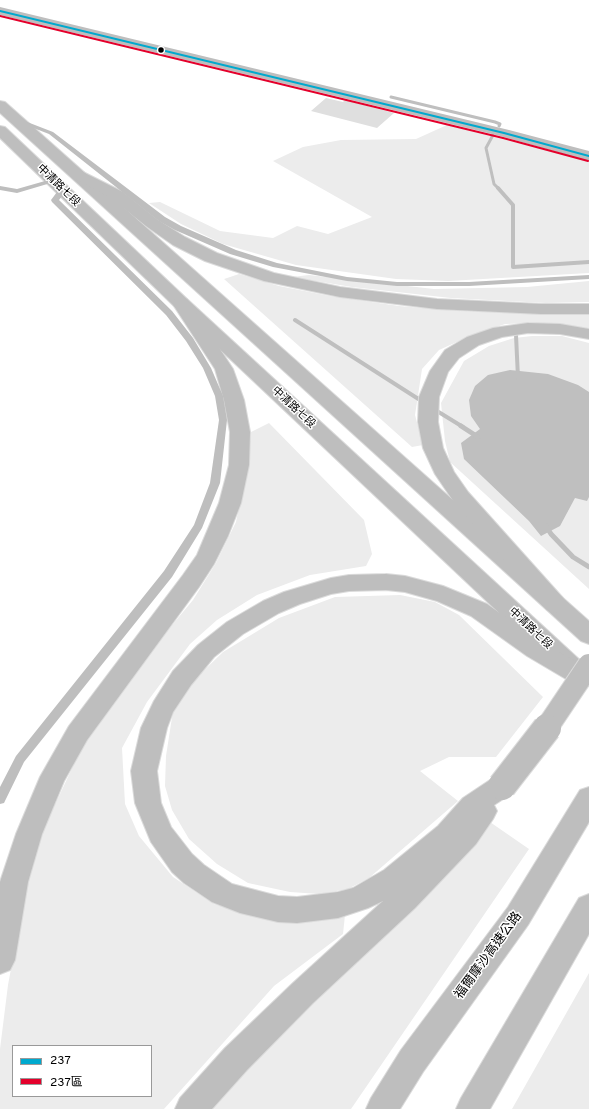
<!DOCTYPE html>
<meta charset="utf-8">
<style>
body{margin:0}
#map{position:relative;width:589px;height:1109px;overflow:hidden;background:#fff;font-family:Overpass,"Noto Sans TC",sans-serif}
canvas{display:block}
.legend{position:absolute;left:12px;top:1045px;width:140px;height:52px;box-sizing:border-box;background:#fff;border:1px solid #999;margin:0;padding:5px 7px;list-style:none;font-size:12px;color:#000}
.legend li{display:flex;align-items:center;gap:8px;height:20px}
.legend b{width:20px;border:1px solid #999}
</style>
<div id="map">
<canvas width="589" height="1109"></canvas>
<ul class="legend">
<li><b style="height:5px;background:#00a9ce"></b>237</li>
<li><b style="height:5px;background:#e4002b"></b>237區</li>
</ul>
</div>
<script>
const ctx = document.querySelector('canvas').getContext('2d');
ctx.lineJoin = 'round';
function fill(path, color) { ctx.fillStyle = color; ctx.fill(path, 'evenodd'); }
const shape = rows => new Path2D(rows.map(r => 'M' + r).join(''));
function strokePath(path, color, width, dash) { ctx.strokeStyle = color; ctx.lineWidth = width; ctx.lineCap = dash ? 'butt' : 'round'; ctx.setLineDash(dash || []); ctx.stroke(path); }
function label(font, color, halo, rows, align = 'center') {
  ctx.font = font + ' Overpass,"Noto Sans TC",sans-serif'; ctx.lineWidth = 3; ctx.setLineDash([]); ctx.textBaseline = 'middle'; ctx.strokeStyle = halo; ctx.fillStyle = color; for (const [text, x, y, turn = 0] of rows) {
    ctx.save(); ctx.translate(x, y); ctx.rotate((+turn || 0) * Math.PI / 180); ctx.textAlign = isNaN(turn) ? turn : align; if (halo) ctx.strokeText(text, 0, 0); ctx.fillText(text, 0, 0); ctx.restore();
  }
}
fill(shape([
 [447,125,589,161,589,273,448,281,396,279,296,265,223,244,181,224,149,203,160,202,220,231,273,238,297,226,328,234,372,217,273,161,303,147,341,140,416,139],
 [239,274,279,286,330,296,399,306,459,311,513,313,589,314,589,330,535,323,505,324,468,337,439,350,422,369,415,415,423,445,412,447,224,279],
 [309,275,434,289,527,287,589,281,589,302,546,303,451,298,352,287,292,277],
 [532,336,562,336,589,343,589,589,450,462,445,441,441,403,464,361,489,346,514,338],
 [269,423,364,520,372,554,366,566,310,575,257,595,217,620,190,644,147,702,122,748,125,804,139,836,173,877,214,904,254,917,305,920,345,915,343,934,274,986,164,1109,0,1109,0,1049,8,985,26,888,45,826,82,747,133,672,193,600,216,563,236,522,248,460,251,432],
 [13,1046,151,1046,151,1096,13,1096],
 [400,595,435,602,459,615,543,697,496,757,449,757,420,771,458,801,369,878,348,889,319,894,290,892,248,883,217,864,189,839,172,810,165,786,166,756,173,711,189,685,223,652,279,618,335,597],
 [487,820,529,849,351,1109,208,1109],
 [589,973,589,1109,512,1109]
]), '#ececec');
fill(shape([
 [510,370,548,374,578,385,589,392,589,497,587,501,575,498,560,526,541,536,529,521,464,459,461,443,480,429,471,416,469,400,475,386,488,375]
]), '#bfbfbf');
strokePath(shape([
 [391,97,495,122,500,124,499,126],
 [493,135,486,148,494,184,499,189]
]), '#bfbfbf', 3);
strokePath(shape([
 [498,188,513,205,513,267,589,262],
 [295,320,420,400],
 [516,335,518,378],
 [437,411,463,427]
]), '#bfbfbf', 4);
strokePath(shape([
 [461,426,478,437],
 [546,526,551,534,573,557,589,567]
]), '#bfbfbf', 5);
fill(shape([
 [326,98,343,102,345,100,394,113,377,128,311,111]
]), '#dfdfdf');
const primary = shape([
 [0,101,5,102,589,621,589,644,581,641,0,113,0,101],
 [0,126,5,127,187,299,582,662,586,669,582,676,574,678,566,676,175,307,0,138,0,126]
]);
const motorway = shape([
 [77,169,123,192,158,220,185,237,217,253,274,273,340,287,437,299,541,304,589,304,589,314,541,314,437,309,340,297,264,281,205,261,173,245,146,226,111,198,72,177,69,174,72,171,77,169],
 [181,298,187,299,233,369,244,400,250,432,249,465,241,503,228,536,214,564,199,587,87,740,64,781,42,834,28,882,15,960,10,970,0,974,0,882,16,834,40,777,69,726,183,575,197,555,219,503,229,465,230,432,224,400,215,369,172,303,175,299,181,298],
 [528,323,560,324,589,329,589,339,560,334,528,333,502,337,479,345,459,358,448,372,439,397,438,422,443,448,454,472,468,492,563,598,566,604,563,610,555,613,547,610,454,502,435,474,423,448,418,422,419,397,430,371,445,350,467,337,493,328,528,323],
 [386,574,405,576,443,586,487,604,543,644,589,668,589,681,580,684,571,682,527,656,471,616,437,601,405,592,386,590,349,591,331,594,300,604,279,613,243,634,214,657,191,685,173,712,167,728,157,771,161,803,171,827,192,854,204,865,232,884,278,896,297,897,338,892,353,888,384,870,438,826,463,798,493,778,502,775,511,778,515,786,511,794,494,805,497,811,493,819,476,844,415,908,313,1003,247,1070,212,1109,175,1109,180,1098,225,1048,293,983,383,901,368,908,338,918,297,923,278,922,240,913,212,902,184,883,172,872,151,842,135,803,131,771,141,728,154,701,173,671,198,645,227,622,263,601,284,592,331,578,349,575,386,574],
 [589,787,589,822,528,925,423,1072,400,1109,366,1109,371,1098,401,1050,508,907,580,790,589,787],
 [589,894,589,934,490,1109,456,1109,461,1098,579,898,589,894]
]);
strokePath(primary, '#dbdbdb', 2);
strokePath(motorway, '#dbdbdb', 2);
fill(shape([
 [18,120,22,120,53,132,165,217,181,226,236,250,277,263,347,277,397,282,469,282,589,275,589,279,469,286,397,286,347,281,273,267,230,254,175,230,159,221,49,134,18,122,18,120],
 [52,179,54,180,54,182,17,193,0,190,0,186,17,189,52,179],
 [60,188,63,188,67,190,59,200,172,311,193,338,211,368,223,396,227,420,220,483,202,528,172,577,24,762,4,803,0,804,0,787,16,756,164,571,194,525,210,483,219,420,215,396,203,368,186,341,166,315,52,202,51,200,60,188]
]), '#bebebe');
fill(shape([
 [0,7,509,130,589,151,589,161,500,136,0,15,0,7]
]), '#bebebe');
fill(primary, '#bebebe');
fill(motorway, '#bebebe');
const motorwayBridgeFar1 = shape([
 [546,729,589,665]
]);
const motorwayBridge = shape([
 [502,786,547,728]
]);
strokePath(motorwayBridgeFar1, '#dbdbdb', 24, []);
strokePath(motorwayBridge, '#dbdbdb', 30, []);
strokePath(motorwayBridgeFar1, '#bebebe', 22);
strokePath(motorwayBridge, '#bebebe', 28);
strokePath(shape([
 [0,11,504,133,589,156]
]), '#00a9ce', 2);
strokePath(shape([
 [0,16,503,138,588,161]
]), '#e4002b', 2);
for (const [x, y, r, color] of [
 [161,50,3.5,"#000"]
]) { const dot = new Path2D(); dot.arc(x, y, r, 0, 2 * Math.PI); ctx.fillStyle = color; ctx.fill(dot); strokePath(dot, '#fff', 1.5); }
label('11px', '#000', '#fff', [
 ["中清路七段",58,186,44],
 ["中清路七段",293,408,43],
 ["中清路七段",530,629,43]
]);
label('13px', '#000', '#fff', [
 ["福爾摩沙高速公路",489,956,-54]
]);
</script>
